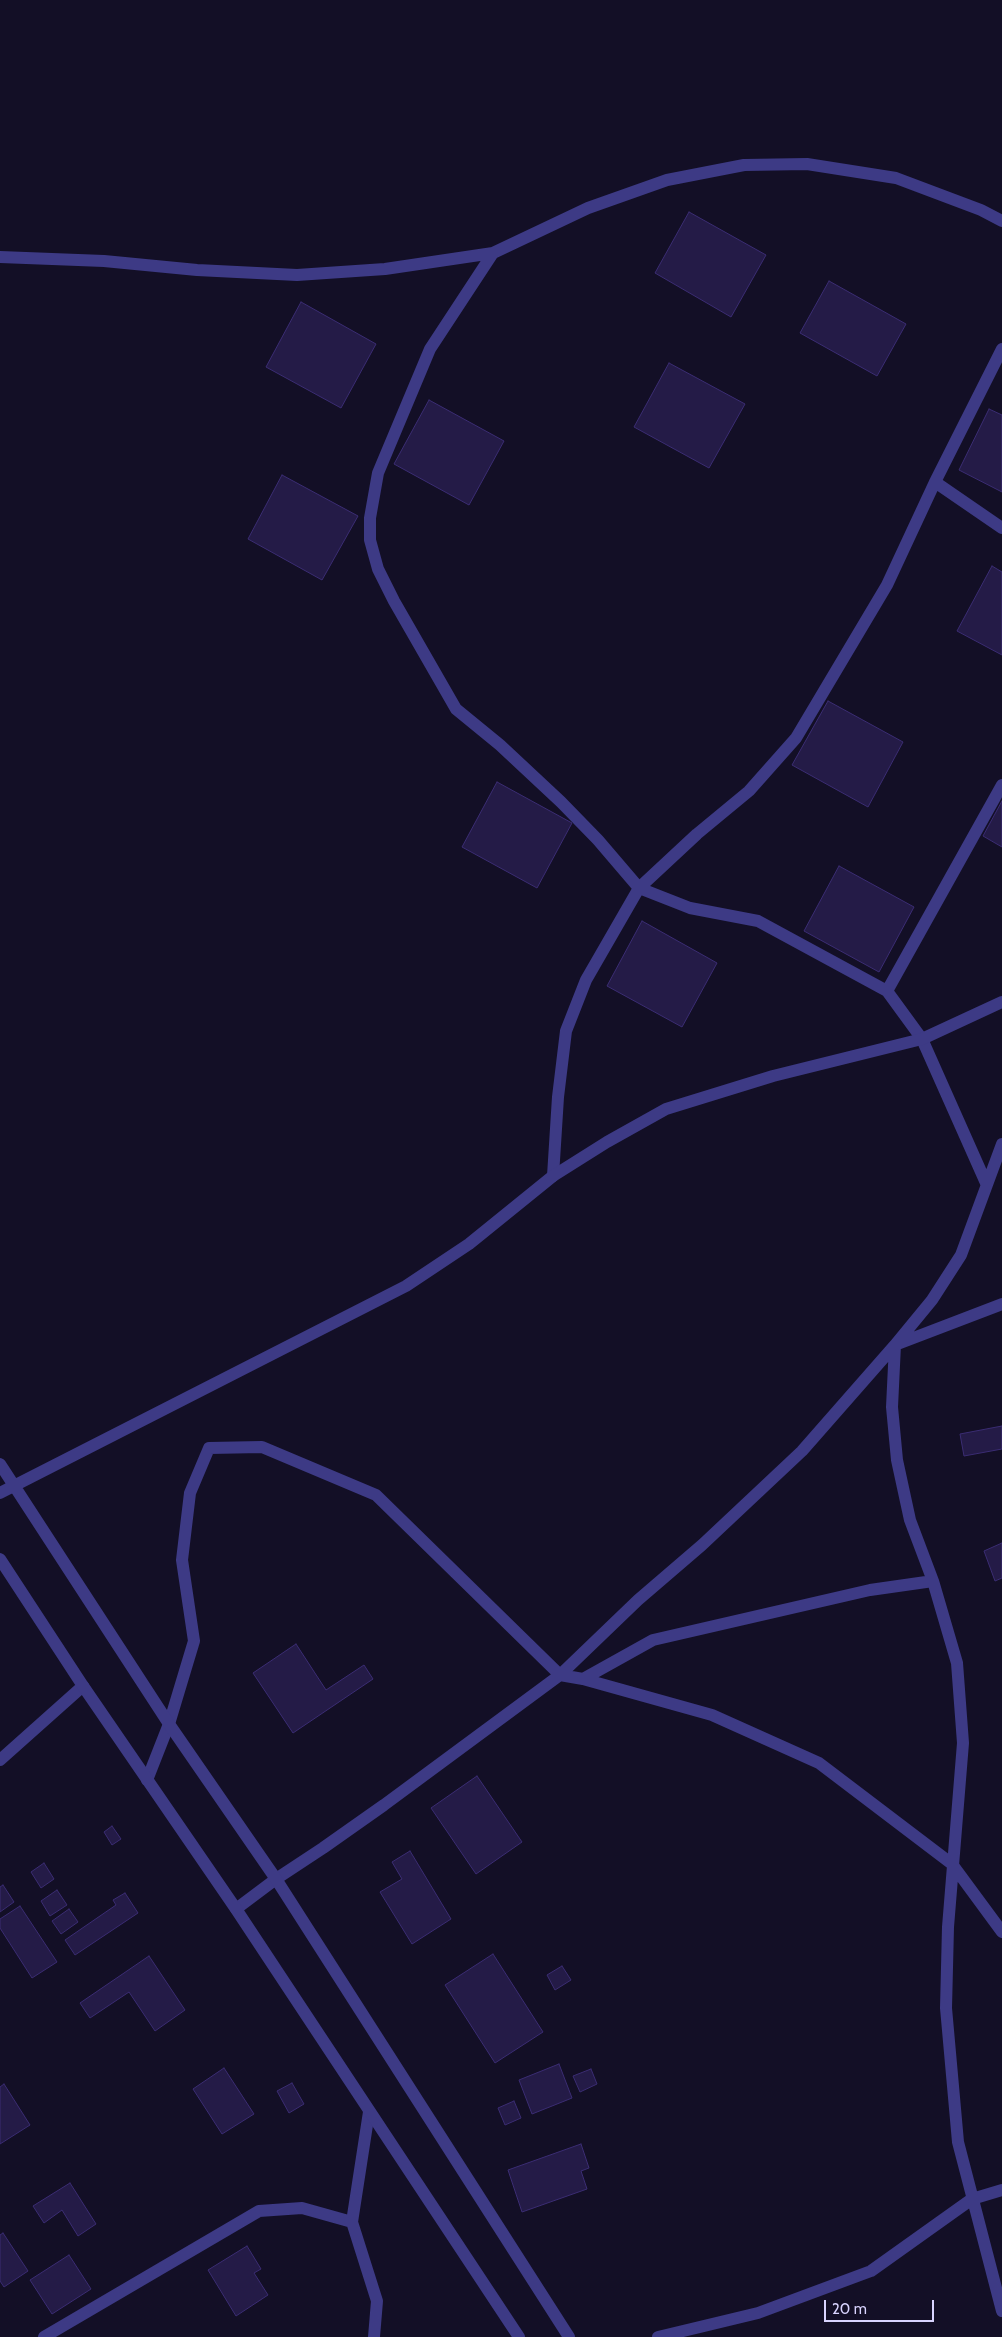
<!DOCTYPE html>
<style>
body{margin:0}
#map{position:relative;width:1002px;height:2337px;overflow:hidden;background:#130f26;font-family:Cabin,sans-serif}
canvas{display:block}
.scale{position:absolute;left:824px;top:2300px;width:110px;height:22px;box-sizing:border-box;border:2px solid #d9d4ff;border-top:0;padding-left:6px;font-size:15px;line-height:18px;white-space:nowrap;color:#d9d4ff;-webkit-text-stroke:4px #130f26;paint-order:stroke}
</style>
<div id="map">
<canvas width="1002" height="2337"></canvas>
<div class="scale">20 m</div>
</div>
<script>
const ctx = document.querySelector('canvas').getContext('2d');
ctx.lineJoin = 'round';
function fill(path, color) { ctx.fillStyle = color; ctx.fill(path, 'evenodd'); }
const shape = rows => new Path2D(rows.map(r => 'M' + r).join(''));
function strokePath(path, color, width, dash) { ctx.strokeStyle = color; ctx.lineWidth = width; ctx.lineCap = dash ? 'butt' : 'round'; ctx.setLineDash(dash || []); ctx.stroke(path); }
const building = shape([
 [689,212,766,255,731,317,655,273,689,212],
 [829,281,906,324,877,376,800,333,829,281],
 [301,302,376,344,341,408,266,367,301,302],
 [669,363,745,404,709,468,634,427,669,363],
 [429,400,504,441,469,505,394,464,429,400],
 [989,409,1002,415,1002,492,959,470,989,409],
 [282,475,358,516,322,580,248,539,282,475],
 [992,566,1002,572,1002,655,957,631,992,566],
 [828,701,903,742,868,807,792,765,828,701],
 [497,782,572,823,537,888,462,847,497,782],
 [1002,801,1002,847,983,836,1002,801],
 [839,866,914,907,879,972,804,931,839,866],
 [642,921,717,963,682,1027,607,986,642,921],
 [1002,1426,1002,1449,964,1456,960,1434,1002,1426],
 [1002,1543,1002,1578,995,1581,984,1551,1002,1543],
 [296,1644,326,1690,364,1665,373,1679,293,1733,253,1673,296,1644],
 [477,1776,522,1842,476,1874,431,1808,477,1776],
 [112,1826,121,1839,112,1845,104,1832,112,1826],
 [410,1851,451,1919,412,1944,380,1892,402,1879,392,1862,410,1851],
 [44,1863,54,1879,41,1888,31,1872,44,1863],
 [3,1885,14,1902,0,1912,0,1887,3,1885],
 [57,1890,67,1905,50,1916,41,1901,57,1890],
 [125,1893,138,1913,75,1955,65,1940,116,1905,113,1900,125,1893],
 [20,1906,57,1962,32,1978,0,1928,0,1919,20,1906],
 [69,1909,78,1922,61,1934,52,1921,69,1909],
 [493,1954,543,2032,495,2063,445,1985,493,1954],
 [149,1956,185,2010,155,2031,129,1992,90,2018,80,2003,149,1956],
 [562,1966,571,1980,555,1990,547,1975,562,1966],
 [559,2064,572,2098,532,2114,519,2080,559,2064],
 [224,2068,254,2114,222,2134,193,2089,224,2068],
 [591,2069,597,2084,580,2092,573,2076,591,2069],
 [292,2083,304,2104,289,2113,277,2091,292,2083],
 [4,2084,30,2125,0,2144,0,2087,4,2084],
 [514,2101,521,2118,505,2125,498,2108,514,2101],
 [581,2144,589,2168,581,2171,587,2189,522,2212,508,2170,581,2144],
 [70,2183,96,2224,78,2236,62,2210,44,2223,33,2206,70,2183],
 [3,2233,28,2271,4,2287,0,2281,0,2235,3,2233],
 [247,2246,261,2269,254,2273,268,2295,236,2316,208,2270,247,2246],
 [69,2255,91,2289,52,2314,30,2280,69,2255]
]);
fill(building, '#241b47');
strokePath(building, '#3b2d73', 1);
strokePath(shape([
 [493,253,430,349,378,473,370,518,370,540,378,569,394,601,456,709,500,745,561,802,598,840,639,888,690,908,758,921,887,991,922,1039,986,1183],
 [0,257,104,261,197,270,297,275,385,269,493,253,588,208,667,180,744,165,807,164,896,178,981,210,1002,221],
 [935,482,1002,528],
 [887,991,1002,785],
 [1002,1144,961,1255,932,1300,895,1345,892,1407,897,1460,910,1520,933,1581,957,1663,963,1743,948,1927,946,2008,958,2142,1002,2311],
 [553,1176,558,1097,566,1031,586,980,639,888,697,834,749,791,796,738,887,585,935,482,1002,349],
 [583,1679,653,1640,870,1590,933,1581],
 [0,1760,83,1686],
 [147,1780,169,1724,194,1641,182,1560,190,1493,209,1448,262,1447,376,1495,560,1675,583,1679,712,1715,819,1763,952,1864,1002,1932],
 [236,1909,276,1879,323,1848,384,1805,560,1675,638,1600,702,1545,802,1451,895,1345,1002,1304],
 [369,2112,352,2222,377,2301,374,2337],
 [44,2337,259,2211,302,2208,352,2222],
 [658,2337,758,2313,871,2271,972,2199,1002,2190]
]), '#3d3a85', 12);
strokePath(shape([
 [0,1464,169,1724,276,1879,569,2337],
 [0,1493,406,1286,469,1244,553,1176,607,1142,666,1109,773,1076,922,1039,1002,1002],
 [0,1559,83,1686,236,1909,519,2337]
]), '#3d3a85', 12);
</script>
